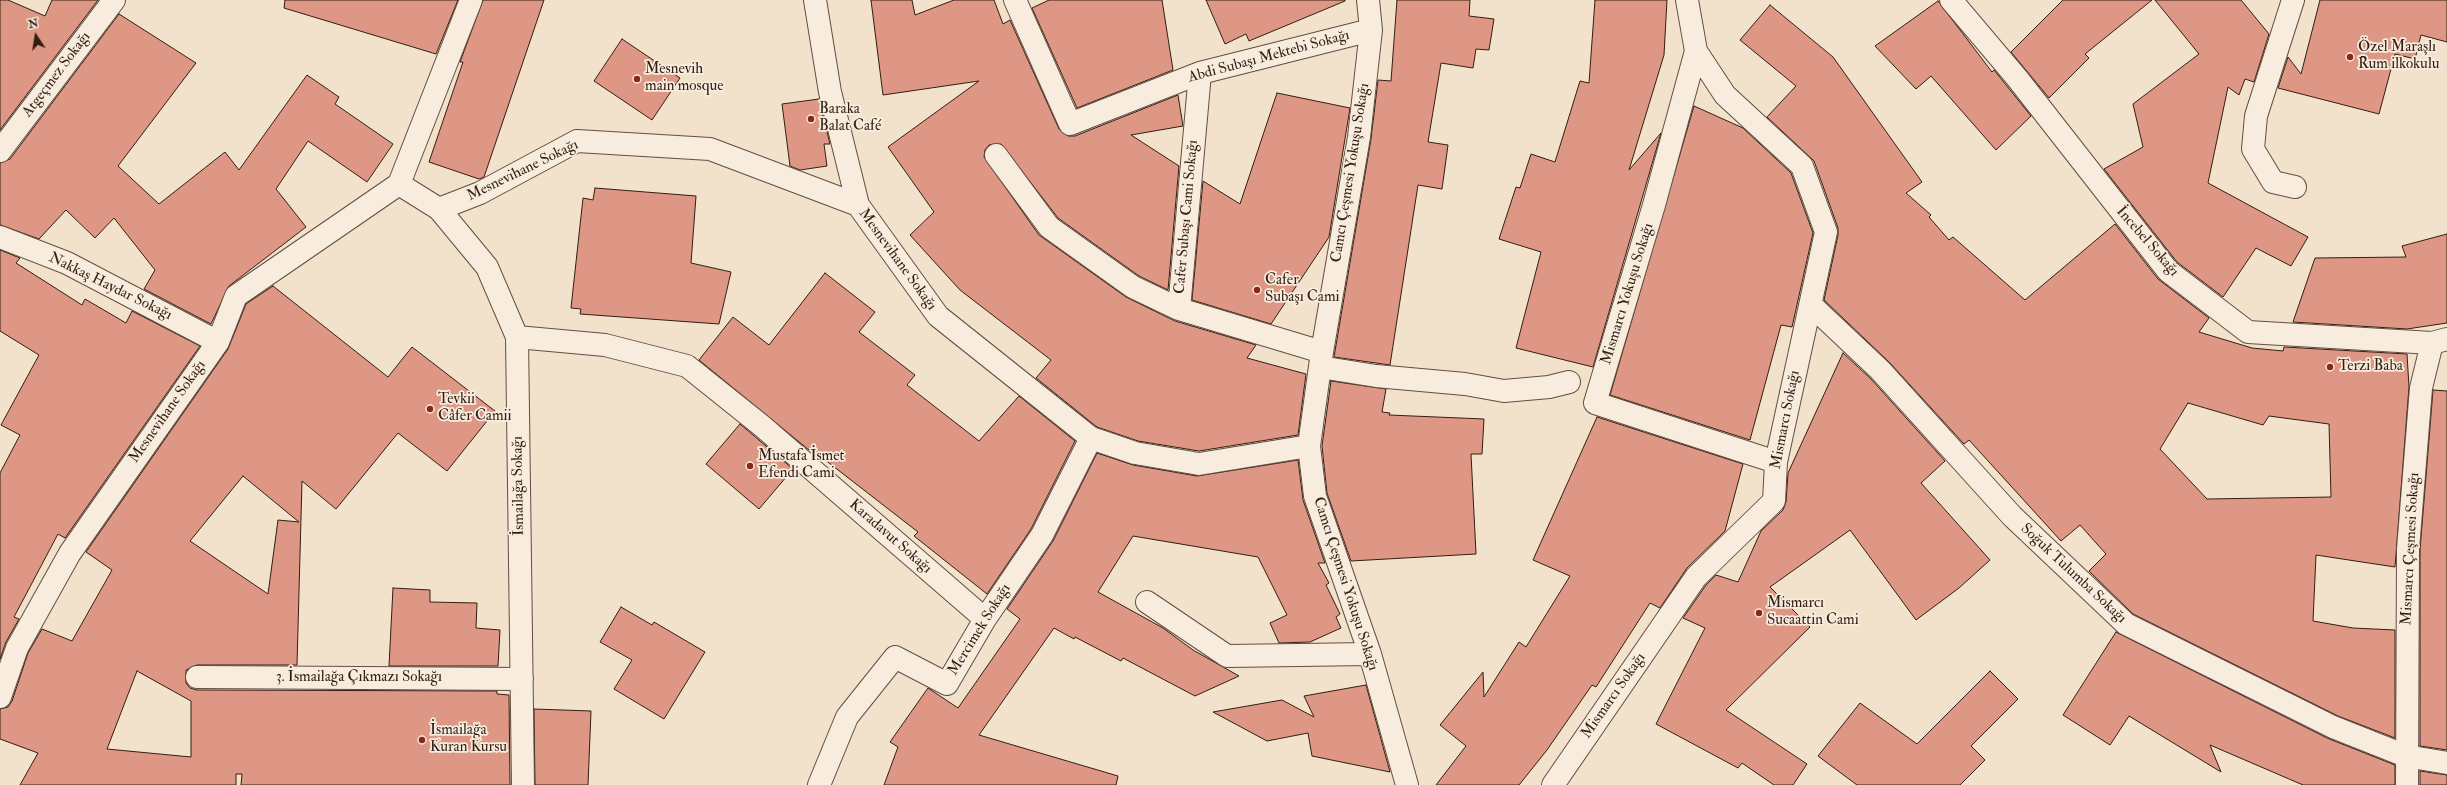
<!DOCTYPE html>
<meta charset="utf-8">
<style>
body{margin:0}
#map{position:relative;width:2447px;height:785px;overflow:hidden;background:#f3e2cb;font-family:"IM FELL Double Pica",serif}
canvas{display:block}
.north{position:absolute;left:16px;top:16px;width:40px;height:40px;-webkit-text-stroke:3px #f7ecdd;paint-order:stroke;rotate:348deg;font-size:11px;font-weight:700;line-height:16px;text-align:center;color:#331d13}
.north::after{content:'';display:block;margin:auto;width:14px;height:18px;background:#331d13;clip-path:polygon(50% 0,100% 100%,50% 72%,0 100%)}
</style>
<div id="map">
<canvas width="2447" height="785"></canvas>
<div class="north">N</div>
</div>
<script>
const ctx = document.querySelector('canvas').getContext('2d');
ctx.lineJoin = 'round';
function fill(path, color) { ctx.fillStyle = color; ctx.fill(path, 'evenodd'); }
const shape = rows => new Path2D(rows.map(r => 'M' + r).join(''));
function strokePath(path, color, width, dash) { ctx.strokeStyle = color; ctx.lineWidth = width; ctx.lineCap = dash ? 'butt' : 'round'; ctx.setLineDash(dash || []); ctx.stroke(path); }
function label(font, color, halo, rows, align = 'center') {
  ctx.font = font + ' "IM FELL Double Pica",serif'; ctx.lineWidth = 3.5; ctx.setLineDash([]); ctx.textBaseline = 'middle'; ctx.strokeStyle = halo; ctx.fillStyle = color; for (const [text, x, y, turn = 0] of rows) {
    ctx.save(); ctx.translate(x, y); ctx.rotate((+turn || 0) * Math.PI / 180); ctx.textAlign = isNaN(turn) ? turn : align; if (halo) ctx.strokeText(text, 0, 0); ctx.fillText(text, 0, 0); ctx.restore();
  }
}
const building = shape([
 [0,0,8,0,45,16,52,0,98,0,0,130,0,0],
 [285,0,458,0,436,54,284,8,285,0],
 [483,0,544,0,484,177,479,179,429,162,463,62,460,62,483,0],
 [871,0,912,0,915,15,954,0,994,0,1003,24,1010,20,1059,129,1068,136,1075,136,1178,95,1183,126,1131,135,1179,166,1168,290,1139,276,1058,218,1001,144,989,145,985,150,984,157,1039,235,1126,297,1175,321,1256,345,1247,358,1306,374,1298,435,1199,451,1138,441,1097,427,1036,378,1051,360,960,290,910,235,934,212,888,147,979,81,883,95,871,0],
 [1049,0,1162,0,1173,70,1077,108,1032,8,1049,0],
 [1206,0,1345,0,1345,1,1249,41,1246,34,1225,44,1206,0],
 [1397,0,1470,0,1469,16,1494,19,1489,50,1476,49,1473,68,1441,63,1428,142,1448,145,1442,189,1418,185,1390,365,1334,357,1371,139,1378,80,1391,81,1397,0],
 [1595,0,1667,0,1664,55,1629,170,1661,133,1593,367,1516,348,1541,252,1499,239,1516,187,1520,188,1531,154,1555,162,1580,81,1589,83,1595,0],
 [2063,0,2152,0,2085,54,2089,58,2049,98,2011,52,2063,0],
 [2155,0,2241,0,2269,34,2254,82,2245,79,2239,95,2228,87,2208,183,2308,237,2291,266,2256,248,2223,297,2177,262,2104,169,2143,147,2133,104,2199,54,2155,0],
 [2320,0,2447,0,2447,42,2421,35,2415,59,2395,54,2379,114,2278,88,2288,57,2301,74,2320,0],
 [1938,1,1992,72,1994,70,2031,116,1996,150,1931,76,1916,89,1875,46,1938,1],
 [1770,5,1833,57,1922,182,1906,193,1931,215,1929,217,1949,240,1953,237,2025,300,2115,224,2158,279,2209,318,2199,332,2252,348,2283,351,2284,347,2407,354,2409,387,2395,567,2316,555,2313,621,2353,628,2395,630,2395,738,2338,716,2133,614,2089,571,2106,554,2080,525,2061,541,1969,440,1964,444,1889,362,1824,300,1838,235,1838,228,1814,161,1767,117,1796,86,1740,40,1770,5],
 [2188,403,2263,425,2269,416,2329,424,2331,497,2207,499,2160,449,2188,403],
 [119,14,196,63,118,166,159,204,225,152,239,170,307,75,339,97,335,104,393,144,367,182,308,141,276,189,306,227,229,286,211,324,144,289,155,270,114,218,95,238,66,210,39,239,0,225,0,163,10,159,119,14],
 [622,39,680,78,652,120,594,81,622,39],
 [1277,93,1350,108,1329,237,1271,324,1192,300,1203,181,1240,204,1277,93],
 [819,99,830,144,824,144,827,166,800,170,790,166,782,104,819,99],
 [1694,106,1743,128,1791,173,1813,233,1792,327,1781,325,1750,440,1610,395,1694,106],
 [595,188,696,196,691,263,731,272,719,324,580,314,581,309,571,308,583,198,593,200,595,188],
 [2447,234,2447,323,2407,329,2293,322,2315,258,2406,257,2402,246,2447,234],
 [0,250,20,258,16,263,82,305,85,299,126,323,132,311,200,346,65,538,58,534,14,617,19,619,6,642,0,659,0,473,20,435,1,425,39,355,0,331,0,250],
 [825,273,875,312,859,332,915,375,907,385,979,441,1019,396,1075,441,1031,529,987,594,914,536,918,532,811,449,809,450,699,360,733,317,769,345,825,273],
 [273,286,388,377,412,347,495,411,447,471,398,433,336,509,302,481,297,665,197,665,186,670,186,683,190,688,197,690,497,691,497,694,509,695,510,785,241,785,242,774,236,774,236,785,20,785,38,753,0,739,0,709,8,707,12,701,28,653,42,629,72,641,112,570,86,552,228,349,246,304,273,286],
 [243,476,299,522,278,520,268,594,190,541,243,476],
 [137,671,191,701,191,757,107,749,137,671],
 [1843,353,1871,379,1945,461,1921,483,1990,560,1959,588,1916,620,1850,530,1770,587,1810,627,1726,710,1807,764,1793,785,1774,785,1742,763,1738,768,1656,724,1705,628,1683,618,1706,585,1716,575,1738,582,1761,531,1783,510,1786,502,1788,473,1843,353],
 [1331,381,1386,389,1382,412,1390,413,1389,415,1484,419,1482,454,1471,454,1476,554,1351,561,1327,493,1322,446,1331,381],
 [2433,390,2447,391,2447,750,2420,746,2420,550,2433,390],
 [1597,417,1743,464,1725,531,1687,568,1660,608,1650,603,1596,687,1592,685,1547,750,1519,785,1436,785,1466,746,1440,725,1483,672,1484,697,1519,642,1526,647,1570,576,1533,560,1597,417],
 [740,424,793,469,759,509,706,464,740,424],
 [1097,453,1133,465,1197,476,1298,460,1303,500,1325,563,1318,563,1329,583,1326,585,1340,614,1336,617,1341,628,1310,642,1279,643,1270,623,1287,615,1258,557,1133,536,1098,592,1163,628,1193,650,1239,676,1195,696,1123,658,1121,661,1075,637,1074,639,1054,628,979,735,1118,776,1116,785,884,785,898,747,890,742,928,688,958,708,1020,619,1007,609,1053,541,1097,453],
 [393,588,430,590,430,602,477,603,476,628,500,630,498,666,389,666,393,588],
 [621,607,652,625,654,622,705,652,664,719,614,689,632,660,600,642,621,607],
 [2116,632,2327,738,2395,765,2395,785,2303,785,2210,745,2221,772,2129,716,2110,745,2063,715,2116,632],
 [1990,671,2018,699,1971,746,1985,760,1960,785,1857,785,1818,756,1860,703,1917,744,1990,671],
 [1366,685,1390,772,1312,756,1308,733,1267,741,1213,712,1282,700,1314,717,1304,696,1366,685],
 [534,709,591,711,588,785,535,785,534,709],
 [2420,771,2447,775,2447,785,2420,785,2420,771]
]);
fill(building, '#dd9784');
strokePath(building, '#331d13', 1);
const minor = shape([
 [815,0,830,92,858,205],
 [1015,0,1070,124,1200,73,1371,30],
 [1368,0,1371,30,1359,137,1322,352,1309,446,1315,496,1370,654,1407,785],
 [1687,0,1696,51,1654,205,1595,403,1776,462],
 [1951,0,2017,78,2168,271,2248,332,2432,343,2447,339],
 [2293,0,2256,116,2253,149,2273,182,2295,187],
 [0,151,114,0],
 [996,155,1049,227,1133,287,1179,309,1322,352],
 [399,184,439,209,487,267,517,337,523,785],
 [399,184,471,0],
 [439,209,480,193,577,141,710,149,858,205,938,316,1091,438,1135,453,1199,464,1309,446],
 [0,237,67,263,218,342],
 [1811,305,1880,370,2012,516,2126,624,2333,727,2406,756,2447,763],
 [1179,309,1200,73],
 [517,337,605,345,687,366,762,426,985,619],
 [1320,367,1376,376,1465,384,1504,391,1549,387,1569,382],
 [1147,602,1227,656,1370,654],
 [197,677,522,679],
 [0,697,17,648,70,553,218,342,236,296,399,184],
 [819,785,847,717,895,657,947,684,985,619,1042,535,1091,438],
 [1553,785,1696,577,1774,501,1776,462,1826,232,1802,166,1725,95,1696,51],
 [2407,785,2408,549,2421,388,2432,343]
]);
strokePath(minor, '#634e41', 24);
strokePath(minor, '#f7ecdd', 22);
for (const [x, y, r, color] of [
 [2350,57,4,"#8f2418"],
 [637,79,4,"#8f2418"],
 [811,119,4,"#8f2418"],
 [1257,290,4,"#8f2418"],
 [2330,367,4,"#8f2418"],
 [430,409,4,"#8f2418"],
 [750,466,4,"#8f2418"],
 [1759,613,4,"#8f2418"],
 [422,740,4,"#8f2418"]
]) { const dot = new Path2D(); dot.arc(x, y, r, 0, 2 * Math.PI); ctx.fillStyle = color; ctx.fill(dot); strokePath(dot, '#f7ecdd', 1.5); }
label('15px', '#331d13', '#f7ecdd', [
 ["Özel Maraşlı",2358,48],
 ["Rum ilkokulu",2358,65],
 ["Mesnevih",645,70],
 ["main mosque",645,87],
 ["Baraka",819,110],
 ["Balat Café",819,127],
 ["Cafer",1265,281],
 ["Subaşı Cami",1265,298],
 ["Terzi Baba",2338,367],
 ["Tevkii",438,400],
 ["Câfer Camii",438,417],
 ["Mustafa İsmet",758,457],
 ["Efendi Cami",758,474],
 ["Mismarcı",1767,604],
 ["Sucaattin Cami",1767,621],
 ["İsmailağa",430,731],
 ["Kuran Kursu",430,748]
], 'left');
label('15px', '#331d13', '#f7ecdd', [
 ["Abdi Subaşı Mektebi Sokağı",1269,57,-15],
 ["Atgeçmez Sokağı",57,75,-53],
 ["Mesnevihane Sokağı",523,171,-26],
 ["Camcı Çeşmesi Yokuşu Sokağı",1351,173,-81],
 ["Cafer Subaşı Cami Sokağı",1187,217,-85],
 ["İncebel Sokağı",2147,242,49],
 ["Mesnevihane Sokağı",897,260,54],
 ["Nakkaş Haydar Sokağı",110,287,26],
 ["Mismarcı Yokuşu Sokağı",1628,294,-73],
 ["Mesnevihane Sokağı",168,412,-55],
 ["Mismarcı Sokağı",1786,420,-79],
 ["İsmailağa Sokağı",519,486,-91],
 ["Karadavut Sokağı",890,537,41],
 ["Mismarcı Çeşmesi Sokağı",2411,549,-87],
 ["Soğuk Tulumba Sokağı",2073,574,43],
 ["Camcı Çeşmesi Yokuşu Sokağı",1345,584,72],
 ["Mercimek Sokağı",980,630,-58],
 ["3. İsmailağa Çıkmazı Sokağı",359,678],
 ["Mismarcı Sokağı",1614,696,-55]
]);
</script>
